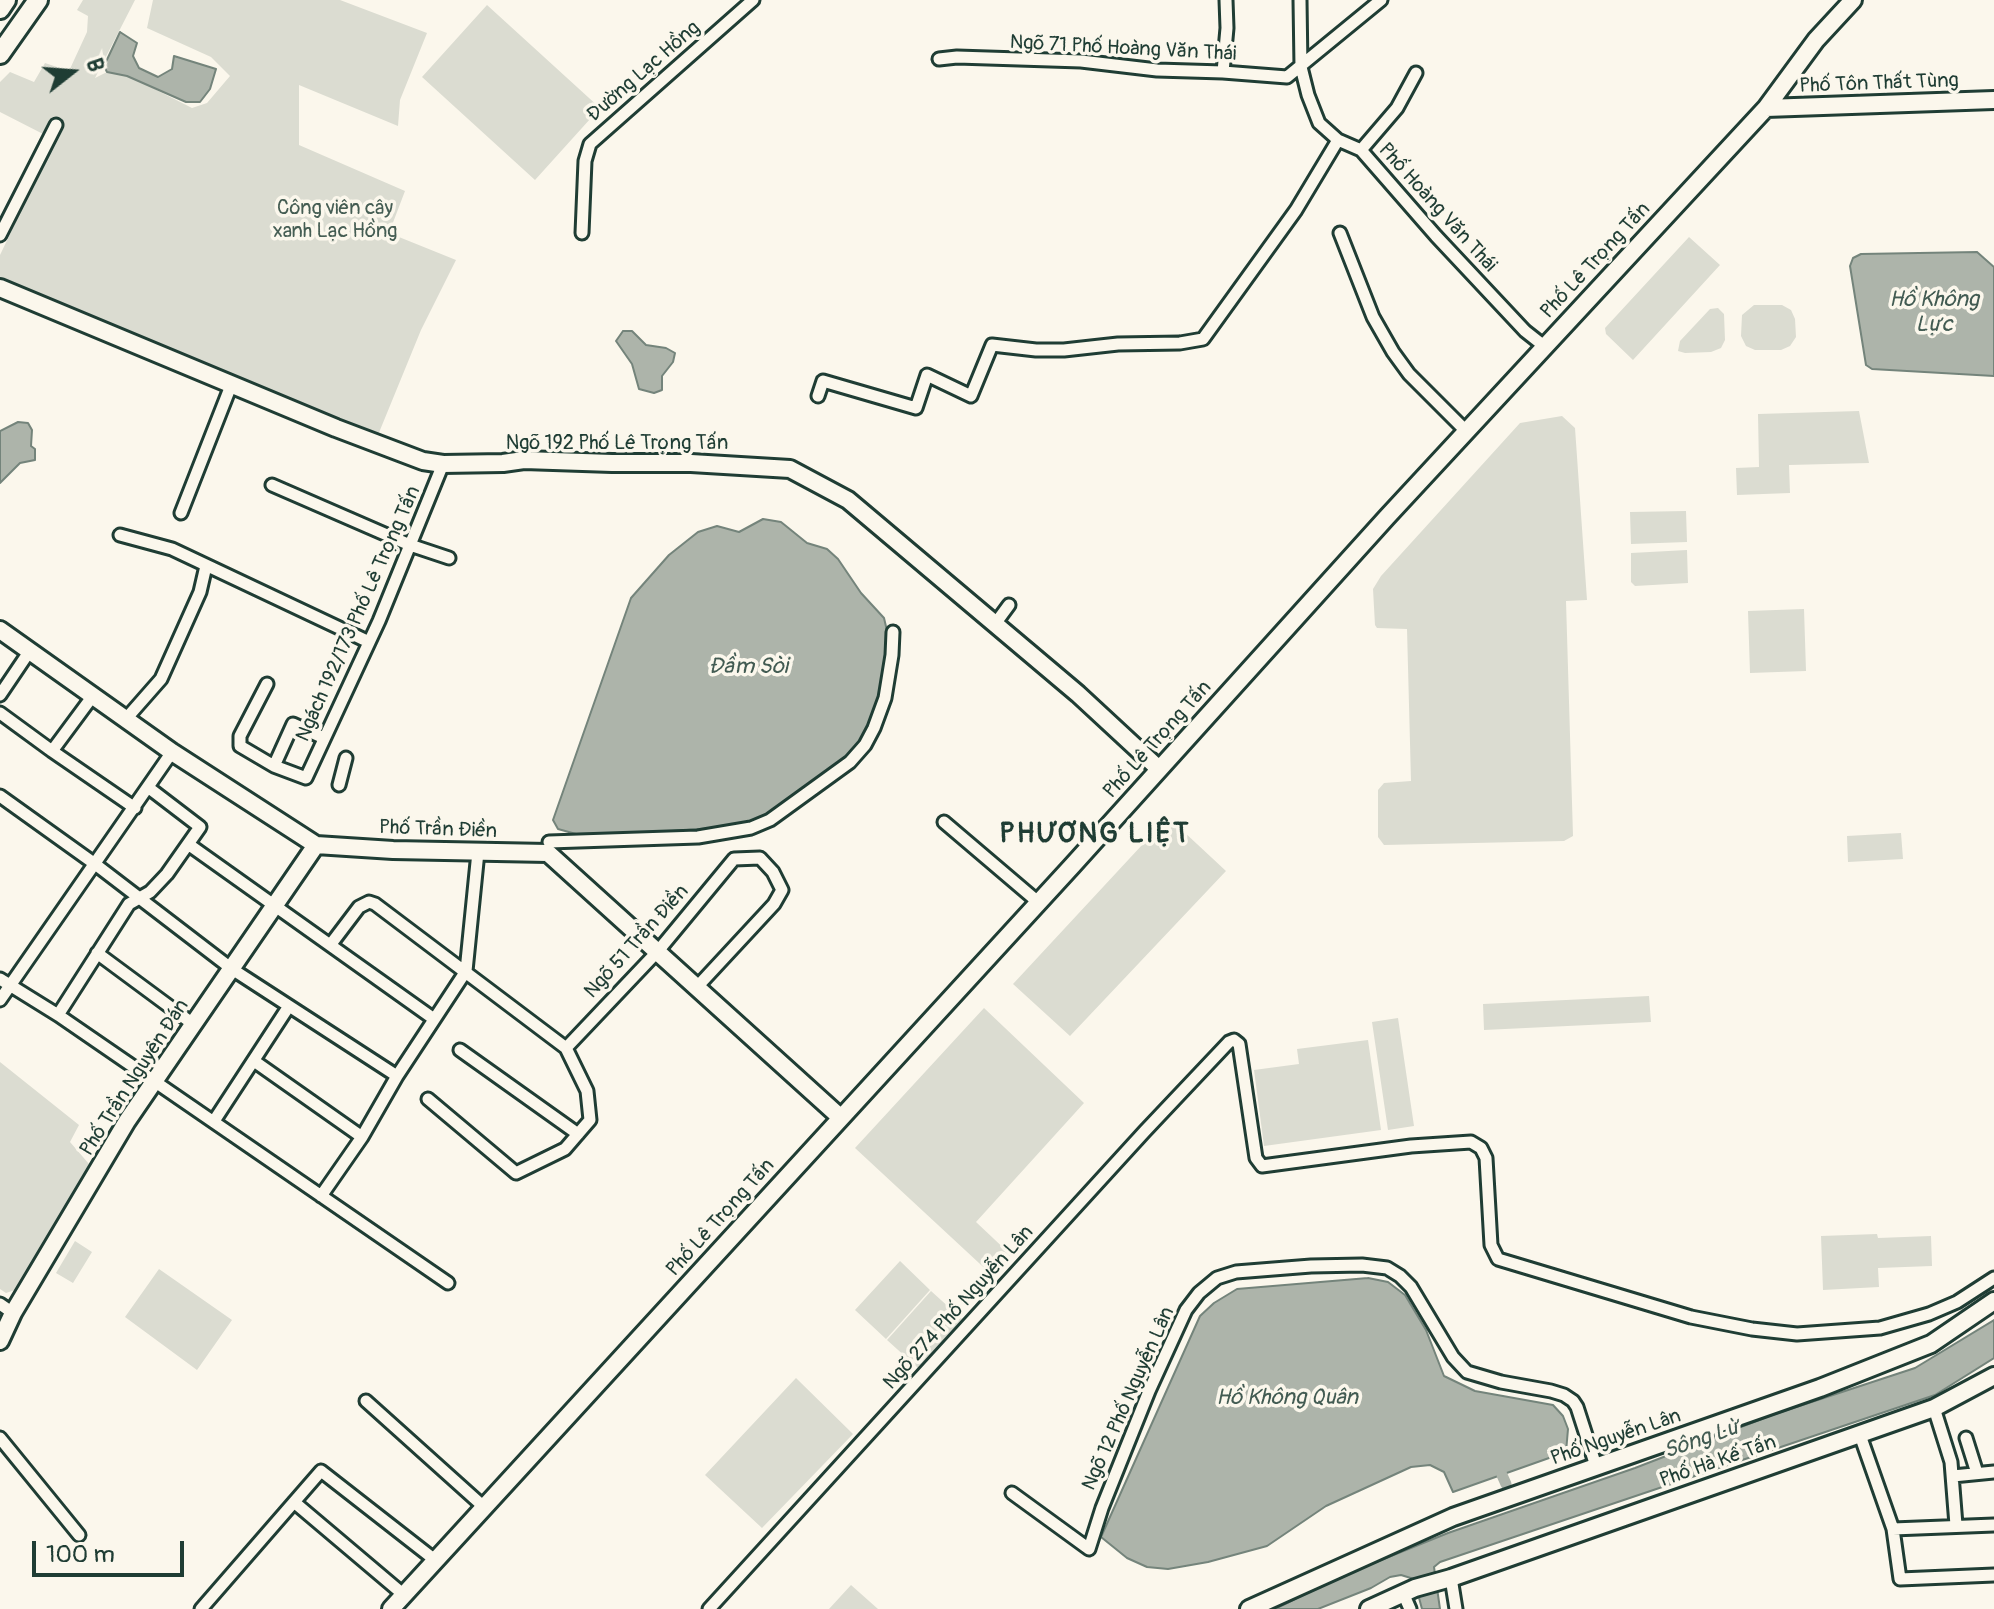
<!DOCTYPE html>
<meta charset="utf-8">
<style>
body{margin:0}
#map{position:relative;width:1994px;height:1609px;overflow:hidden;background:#fbf7ec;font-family:Pangolin,sans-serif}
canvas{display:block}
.north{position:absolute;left:32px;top:32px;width:80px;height:80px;-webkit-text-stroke:6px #fbf7ec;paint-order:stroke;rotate:73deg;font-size:22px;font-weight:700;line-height:32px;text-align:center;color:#1f3d34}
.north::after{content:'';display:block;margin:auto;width:28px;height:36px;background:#1f3d34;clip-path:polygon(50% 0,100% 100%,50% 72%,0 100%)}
.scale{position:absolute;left:32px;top:1541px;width:152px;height:36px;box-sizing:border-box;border:4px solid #1f3d34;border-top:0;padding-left:10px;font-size:24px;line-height:28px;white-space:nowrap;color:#1f3d34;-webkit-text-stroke:6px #fbf7ec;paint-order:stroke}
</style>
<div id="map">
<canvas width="1994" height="1609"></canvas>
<div class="north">B</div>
<div class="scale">100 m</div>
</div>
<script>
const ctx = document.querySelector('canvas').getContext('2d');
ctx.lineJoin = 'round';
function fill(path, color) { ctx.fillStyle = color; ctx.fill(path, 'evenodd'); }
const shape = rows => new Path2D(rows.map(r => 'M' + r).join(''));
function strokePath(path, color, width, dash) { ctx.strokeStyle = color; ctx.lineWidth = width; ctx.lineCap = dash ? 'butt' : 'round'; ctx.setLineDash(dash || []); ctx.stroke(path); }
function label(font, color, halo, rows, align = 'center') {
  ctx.font = font + ' Pangolin,sans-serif'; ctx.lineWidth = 7; ctx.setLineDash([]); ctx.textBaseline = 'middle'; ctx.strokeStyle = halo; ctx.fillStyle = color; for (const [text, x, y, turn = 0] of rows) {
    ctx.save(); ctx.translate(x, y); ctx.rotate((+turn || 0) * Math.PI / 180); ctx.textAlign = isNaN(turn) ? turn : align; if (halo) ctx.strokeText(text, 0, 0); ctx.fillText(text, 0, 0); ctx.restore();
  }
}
fill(shape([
 [83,0,135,0,95,78,107,72,127,75,192,108,207,103,230,76,211,57,147,28,153,0,340,0,427,33,400,100,398,126,299,85,299,145,405,191,389,233,456,260,421,330,378,435,110,325,8,288,0,281,0,255,62,126,51,119,45,135,0,112,0,82,10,72,34,82,45,63,69,71,87,32,88,16,77,10],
 [487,5,600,108,535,180,422,77],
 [1689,237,1720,265,1633,360,1606,334,1605,328],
 [1754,305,1782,305,1791,310,1795,319,1796,337,1790,346,1781,350,1755,350,1746,346,1741,336,1742,315],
 [1718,308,1724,314,1725,340,1721,348,1711,352,1685,353,1678,351,1680,341,1710,309],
 [1859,411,1869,463,1789,465,1790,493,1737,495,1736,468,1759,467,1758,414],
 [1562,416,1575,428,1587,600,1566,601,1573,836,1564,841,1384,845,1378,837,1378,790,1384,783,1411,781,1407,629,1377,628,1375,625,1373,589,1381,576,1520,423],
 [1686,511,1687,542,1631,544,1630,512],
 [1687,550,1688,583,1635,586,1631,582,1631,553],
 [1804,609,1806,671,1750,673,1748,611],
 [1168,817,1226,871,1070,1036,1013,984],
 [1901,833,1903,859,1848,862,1847,836],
 [1649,996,1651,1022,1484,1030,1483,1004],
 [984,1008,1084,1103,976,1222,1011,1255,993,1276,855,1148],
 [1398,1018,1414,1126,1388,1130,1372,1022],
 [1368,1040,1381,1130,1264,1146,1254,1070,1299,1064,1297,1049],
 [0,1062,79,1125,70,1142,89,1164,18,1289,6,1293,0,1289],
 [1877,1234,1878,1238,1931,1236,1932,1266,1878,1268,1879,1287,1823,1290,1821,1236],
 [75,1241,92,1252,73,1283,56,1273],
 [900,1261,930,1290,886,1339,855,1310],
 [159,1269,232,1320,197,1370,125,1317],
 [931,1291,962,1319,918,1368,887,1340],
 [796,1378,853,1434,762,1528,705,1475],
 [851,1585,878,1609,829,1609]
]), '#dbdcd1');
const water = shape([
 [120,32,137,43,133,56,139,68,158,77,172,69,174,56,216,69,210,89,200,102,186,102,127,76,107,72,104,66,120,32],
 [1977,252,1994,267,1994,376,1872,369,1866,365,1850,266,1853,258,1861,254,1977,252],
 [623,331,632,331,646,345,666,348,675,353,673,362,662,376,662,390,654,393,639,389,632,364,616,341,623,331],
 [18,422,28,423,32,430,31,446,35,449,35,460,20,463,0,483,0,431,18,422],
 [763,519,781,522,807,543,827,549,838,559,861,593,884,618,888,635,886,649,877,707,867,731,853,750,825,776,757,821,715,828,643,833,576,834,558,829,553,820,631,598,669,555,698,532,717,526,739,532,763,519],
 [1368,1278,1388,1282,1405,1295,1426,1330,1444,1376,1475,1391,1553,1405,1563,1416,1568,1429,1566,1452,1453,1492,1444,1472,1430,1465,1411,1467,1326,1506,1267,1546,1208,1562,1168,1569,1147,1567,1127,1558,1101,1537,1200,1316,1214,1303,1237,1289,1368,1278],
 [1994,1320,1994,1358,1935,1395,1440,1562,1434,1567,1440,1609,1422,1609,1414,1579,1401,1575,1390,1577,1371,1588,1318,1609,1275,1609,1344,1575,1448,1533,1635,1468,1772,1415,1915,1368,1994,1320]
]);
fill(water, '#adb4aa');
strokePath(water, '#74847b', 2);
strokePath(shape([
 [1502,1475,1506,1484]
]), '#adb4aa', 11);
const street = shape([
 [1300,0,1301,67,1308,95,1319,123,1338,140,1361,150,1436,236,1525,331,1544,346],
 [939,59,957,57,1081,61,1157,70,1223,72,1287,77,1381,0],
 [1223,72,1227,28,1226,0],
 [1361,150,1397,108,1416,73],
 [582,233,585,161,590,144,753,0],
 [1340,233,1373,317,1393,352,1409,374,1466,431],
 [0,235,56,125],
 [818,396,823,381,916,408,927,375,971,396,992,345,1036,350,1064,350,1118,344,1180,343,1203,339,1296,210,1338,140],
 [272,485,410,545,449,558],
 [181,513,232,383],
 [120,535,172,549,369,642],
 [995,624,1009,605],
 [267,684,240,736,240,746,274,766,306,778,379,621,443,464],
 [0,695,29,652],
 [0,713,52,751,92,697],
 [125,720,161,679,200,592,206,566],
 [52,751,135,808],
 [274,766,293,724,324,738],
 [339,785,346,758],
 [0,796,95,864,232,969,397,1076],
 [944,822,1038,902],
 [549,842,698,837,751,828,770,820,850,762,865,745,874,728,885,698,892,655,893,632],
 [188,844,434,1019],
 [331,944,359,907,369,902,375,904,566,1048,587,1091,590,1120,565,1149,516,1173,428,1099],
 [97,953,193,1024],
 [0,979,58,1015,448,1283],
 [0,1000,172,752],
 [58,1015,129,904,150,892,167,874,200,827,149,788],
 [566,1048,658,951,734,859,760,858,773,872,782,890,774,904,697,987],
 [460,1050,578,1134],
 [254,1061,362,1137],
 [214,1121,289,1006],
 [321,1196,362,1137,397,1076,466,971,478,852],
 [0,1304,13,1313],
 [366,1401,484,1507],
 [1934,1408,1951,1462,1956,1525],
 [1860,1435,1893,1529,1900,1579,1994,1575],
 [0,1438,79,1535],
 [1966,1438,1977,1473],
 [1953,1476,1994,1472],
 [1012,1493,1089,1549,1102,1508,1149,1391,1186,1310,1199,1293,1217,1278,1236,1272,1311,1266,1362,1265,1387,1268,1400,1276,1411,1287,1453,1357,1467,1372,1501,1382,1551,1391,1564,1395,1573,1401,1577,1407,1596,1466],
 [294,1502,404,1595],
 [1893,1529,1994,1525],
 [1451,1578,1456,1609],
 [1403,1593,1410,1609],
 [201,1609,321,1471,435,1560],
 [709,1609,1145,1131,1229,1042,1234,1040,1239,1044,1256,1158,1262,1166,1411,1146,1471,1142,1481,1148,1486,1158,1491,1245,1498,1259,1691,1317,1752,1329,1797,1334,1880,1328,1929,1314,1957,1302,1994,1278]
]);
const secondary = shape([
 [1766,108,1994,100],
 [0,288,336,428,423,461,443,464,503,463,524,460,612,463,691,463,790,469,848,500,1078,694,1159,769],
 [0,630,172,752,316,845,393,850,548,853,840,1117],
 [0,1341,13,1313,127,1121,316,845],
 [391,1609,1072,866,1387,517,1766,108,1816,40,1853,0],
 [1249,1609,1453,1517,1820,1388,1931,1344,1994,1301],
 [1369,1609,1415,1588,1451,1578,1934,1408,1994,1376]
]);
const primary = shape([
 [0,9,6,0],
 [0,54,38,0]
]);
strokePath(street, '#1f3d34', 17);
strokePath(secondary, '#1f3d34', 22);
strokePath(primary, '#1f3d34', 24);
strokePath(street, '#fbf7ec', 11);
strokePath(secondary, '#fbf7ec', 16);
strokePath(primary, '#fbf7ec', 18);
label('20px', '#1f3d34', '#fbf7ec', [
 ["Ngõ 71 Phố Hoàng Văn Thái",1123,49,3],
 ["Đường Lạc Hồng",644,72,-41],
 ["Phố Tôn Thất Tùng",1879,84,-2],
 ["Phố Hoàng Văn Thái",1437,208,48],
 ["Phố Lê Trọng Tấn",1596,261,-47],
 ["Ngõ 192 Phố Lê Trọng Tấn",617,444],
 ["Ngách 192/173 Phố Lê Trọng Tấn",359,614,-66],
 ["Phố Lê Trọng Tấn",1158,740,-48],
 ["Phố Trần Điền",438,830,2],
 ["Ngõ 51 Trần Điền",637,942,-48],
 ["Phố Trần Nguyên Đán",135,1078,-57],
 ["Phố Lê Trọng Tấn",721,1218,-48],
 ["Ngõ 274 Phố Nguyễn Lân",959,1308,-48],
 ["Ngõ 12 Phố Nguyễn Lân",1129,1399,-66],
 ["Phố Nguyễn Lân",1616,1438,-19],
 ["Phố Hà Kế Tấn",1718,1462,-19]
]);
label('20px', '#455d53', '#fbf7ec', [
 ["Công viên cây",335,209],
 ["xanh Lạc Hồng",335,232]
]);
label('italic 22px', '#425b52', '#fbf7ec', [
 ["Hồ Không",1934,300],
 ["Lực",1934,325],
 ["Đầm Sòi",748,667],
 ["Hồ Không Quân",1287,1398],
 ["Sông Lừ",1702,1440,-19]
]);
ctx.letterSpacing = '2px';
label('bold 28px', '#1f3d34', '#fbf7ec', [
 ["PHƯƠNG LIỆT",1095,835]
]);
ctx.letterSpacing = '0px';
</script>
